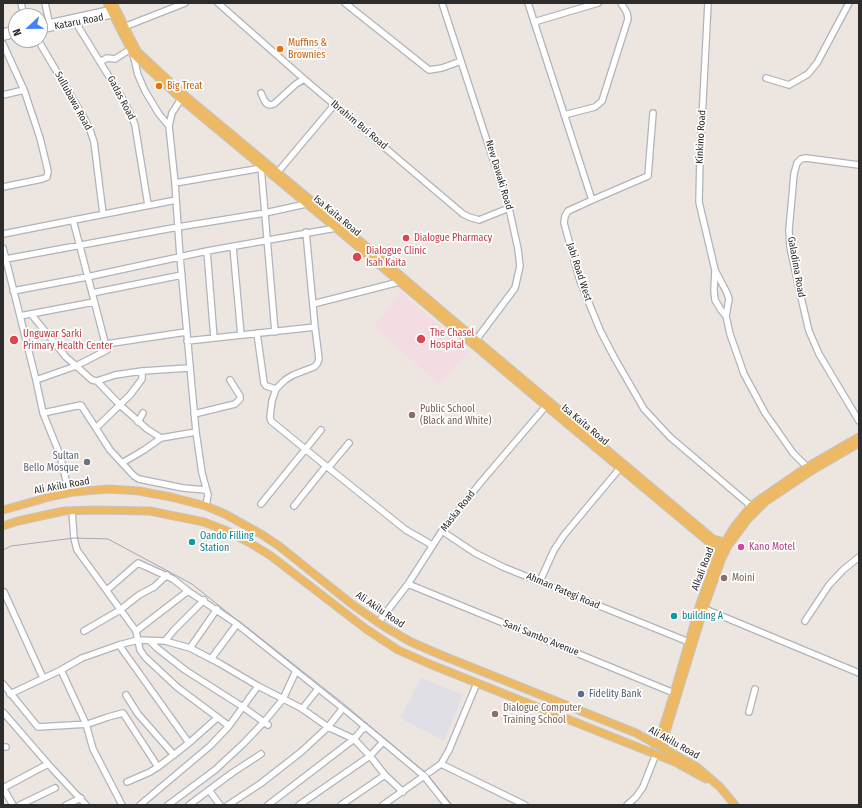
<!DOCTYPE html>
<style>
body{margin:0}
#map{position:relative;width:862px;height:808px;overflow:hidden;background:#ede5df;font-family:"Fira Sans Condensed",sans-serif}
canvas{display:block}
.frame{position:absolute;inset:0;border:4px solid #2c2c2c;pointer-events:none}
.north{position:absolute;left:8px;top:8px;width:40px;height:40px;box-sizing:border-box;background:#fff;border:1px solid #ababab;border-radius:50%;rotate:248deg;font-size:11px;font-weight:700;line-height:16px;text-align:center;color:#2c2c2c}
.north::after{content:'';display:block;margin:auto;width:14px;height:18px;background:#4480f6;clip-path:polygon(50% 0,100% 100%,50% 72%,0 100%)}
</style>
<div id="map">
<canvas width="862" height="808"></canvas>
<div class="frame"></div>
<div class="north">N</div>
</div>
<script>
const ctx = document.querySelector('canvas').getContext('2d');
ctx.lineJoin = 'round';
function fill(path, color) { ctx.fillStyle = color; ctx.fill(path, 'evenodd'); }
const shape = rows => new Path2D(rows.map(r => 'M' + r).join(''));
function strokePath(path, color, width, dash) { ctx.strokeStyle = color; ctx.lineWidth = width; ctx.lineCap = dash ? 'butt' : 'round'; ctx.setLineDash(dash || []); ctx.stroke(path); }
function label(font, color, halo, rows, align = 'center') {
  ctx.font = font + ' "Fira Sans Condensed",sans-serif'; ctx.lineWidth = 3.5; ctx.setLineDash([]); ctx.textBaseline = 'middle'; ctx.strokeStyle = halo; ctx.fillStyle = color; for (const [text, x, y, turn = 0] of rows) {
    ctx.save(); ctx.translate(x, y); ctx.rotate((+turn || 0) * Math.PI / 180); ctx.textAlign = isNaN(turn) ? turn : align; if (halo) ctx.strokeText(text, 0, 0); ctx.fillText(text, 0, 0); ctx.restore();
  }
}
fill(shape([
 [421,678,463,695,444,741,400,718]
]), '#e0dfe6');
fill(shape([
 [400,291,469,351,440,385,374,327]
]), '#f4dde2');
const minor = shape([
 [21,3,24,16],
 [45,3,50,26],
 [218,3,304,79,463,214,469,217,479,220,509,208],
 [345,3,429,70,442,68,461,61],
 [442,3,509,208,518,249,520,266,515,288,476,340],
 [528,3,592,200,568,211,565,216,564,223,580,281,600,330,614,357,644,409,670,437,751,506],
 [708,3,700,158,699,202,715,270,727,293,729,299,726,316,730,334,744,374,765,413,793,453,807,467],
 [534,22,598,3],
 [76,23,124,101,133,120,135,125,148,205],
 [40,25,113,9],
 [124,27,185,3],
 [40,30,116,14],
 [3,32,16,29],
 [3,37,16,34],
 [38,40,83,116,90,130,94,142,103,214],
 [3,44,24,90,40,138,48,171,47,177,42,179,3,187],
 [133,54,138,75,145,91,159,114,169,126],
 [100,62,107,58,115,59,129,50],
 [766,78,789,85,808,74,817,63,849,3],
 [261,93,264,100,267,104,271,105,274,104,296,84,304,79],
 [3,95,24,90],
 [181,99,172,113,169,126,175,183,180,257,196,432,202,473,208,495,206,506],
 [564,115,595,107,602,101,628,19,627,13,621,3],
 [859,165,806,158,801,159,797,163,794,174,789,230,790,247,800,293,809,331,819,354,859,421],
 [261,167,275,332],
 [277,173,335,104],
 [175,183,262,168],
 [592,200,648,176,653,113],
 [306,232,315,327,319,359,317,364,314,367,293,375,285,380,276,389,272,401,270,417,271,421,315,457,391,518,406,530,432,545],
 [3,234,176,200],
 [233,247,241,335],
 [3,248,36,380,43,413],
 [207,251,214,338],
 [6,259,178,227,265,213,306,204],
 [715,270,714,290,715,300,721,310,726,316],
 [13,291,87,277,207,251,336,228],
 [92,293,182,275],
 [313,304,399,282],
 [31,314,66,357,92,380,97,381,120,405,147,429,161,438,196,432],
 [20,316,94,302],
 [257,333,264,383,266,386,276,389],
 [187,341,315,327],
 [106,344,186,332],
 [36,380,76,366,107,350,73,220],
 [97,381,115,375,142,371,189,368],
 [194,414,235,404,240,399,240,396,230,380],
 [138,422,143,413],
 [96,428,130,395,142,379,142,371],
 [122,463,144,450,161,438],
 [328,468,349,443],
 [69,493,60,455,43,413,81,405,110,450,134,476,139,479,183,488,206,490],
 [261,504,321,430],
 [294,506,326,466],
 [72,511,74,538,77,550,136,631,140,650,145,657,177,687,229,726],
 [442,531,475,553,503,567,689,642],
 [540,581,554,550,564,535,620,468],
 [408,584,674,693],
 [107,590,138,563,173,579,188,591,237,624,343,708,424,776,447,805],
 [4,592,43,678],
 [700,607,859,673],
 [805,621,829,585,843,570,859,557],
 [378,623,408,584,442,531,481,482,546,406],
 [84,631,120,610,139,595,154,587,167,575],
 [136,631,188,591],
 [150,641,157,648,185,670,243,707,268,725],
 [165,641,174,630,204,600],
 [119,645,189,743],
 [190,648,217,609],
 [211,659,237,624],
 [61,670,86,724,93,749,122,805],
 [3,684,38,727,88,724,108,717,123,713,158,767],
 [10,694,61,670,82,658,119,645,138,640,165,641,190,648,219,663,258,686,301,708,328,727,354,739,370,756,385,775,403,792],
 [126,695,138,714,174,755],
 [302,709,318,689],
 [3,712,48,764,86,805],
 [749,712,755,689],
 [3,747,6,747],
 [441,764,525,805],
 [127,782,150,772,158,767,189,743,217,718],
 [3,788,48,764],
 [3,788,13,805],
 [209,790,220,805],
 [20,805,55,788],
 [66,805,81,798],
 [140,805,210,746,229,726,258,686],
 [168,805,215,770,243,744,264,722,283,699,296,671],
 [189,805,232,773,261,754],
 [228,805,260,784,301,752,328,727,343,708],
 [268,805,354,739,365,726],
 [299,805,370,756,383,742],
 [341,805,385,775],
 [383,805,441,764,449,750,477,683],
 [627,805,636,797,643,787,656,754]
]);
const major = shape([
 [107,3,133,54,181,99,336,228,546,406,710,543,716,548,717,555],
 [113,3,137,51,183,94,361,242,476,340,713,539,725,542],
 [3,510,53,496,73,492,109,489,139,491,171,497,206,506,225,514,261,534,279,546,353,605,385,627,411,642,441,655,636,733,697,767,720,787,735,805],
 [3,526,18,521,64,511,94,510,150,511,204,522,227,531,250,543,271,556,366,629,398,650,432,665,675,762,706,779],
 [654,744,659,740,674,693,699,607,717,555,734,527,751,506,762,498,807,467,859,437],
 [665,749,663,742,704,608,722,558,728,546,748,519,765,502,811,471,859,443]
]);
strokePath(minor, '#afb4bc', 8);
strokePath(major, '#c4c4c4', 9);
strokePath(minor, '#fff', 5.5);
strokePath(major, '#eeb964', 7);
strokePath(shape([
 [3,550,11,546,74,538,108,539,192,584,389,742,427,774,452,805]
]), '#a2a8b6', 1);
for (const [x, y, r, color] of [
 [280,49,4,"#e8710a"],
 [159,86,4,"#e8710a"],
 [406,238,4,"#e0444e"],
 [357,257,5,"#e0444e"],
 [421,339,5,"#e0444e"],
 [14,340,5,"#e0444e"],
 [412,415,4,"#8d6e63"],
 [87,462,4,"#6b7280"],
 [192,542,4,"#0f9aa8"],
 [741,547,4,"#d1479c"],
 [724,578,4,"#8d6e63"],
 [674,616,4,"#0f9aa8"],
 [581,694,4,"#5c6f8a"],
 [495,714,4,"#8d6e63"]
]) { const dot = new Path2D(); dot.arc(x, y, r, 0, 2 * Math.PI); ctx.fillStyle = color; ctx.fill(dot); strokePath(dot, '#fff', 1.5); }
label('10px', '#2c2c2c', '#fff', [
 ["Kataru Road",79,22,-11],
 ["Gadas Road",121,98,62],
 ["Sullubawa Road",73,101,61],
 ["Ibrahim Bui Road",359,125,40],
 ["Kinkino Road",701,137,-87],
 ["New Dawaki Road",499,175,73],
 ["Isa Kaita Road",337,216,40],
 ["Galadima Road",796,267,80],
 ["Jabi Road West",579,272,72],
 ["Isa Kaita Road",585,425,40],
 ["Ali Akilu Road",62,486,-10],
 ["Maska Road",458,511,-52],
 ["Alkali Road",703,569,-69],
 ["Ahman Pategi Road",563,591,23],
 ["Ali Akilu Road",380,610,34],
 ["Sani Sambo Avenue",541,638,22],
 ["Ali Akilu Road",674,743,29]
]);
label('10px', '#c56008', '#fff', [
 ["Muffins &",288,43],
 ["Brownies",288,55],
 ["Big Treat",167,86]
], 'left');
label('10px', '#be3a42', '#fff', [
 ["Dialogue Pharmacy",414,238],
 ["Dialogue Clinic",366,251],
 ["Isah Kaita",366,263],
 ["The Chasel",430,333],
 ["Hospital",430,345],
 ["Unguwar Sarki",23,334],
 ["Primary Health Center",23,346]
], 'left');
label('10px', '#785e54', '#fff', [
 ["Public School",420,409],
 ["(Black and White)",420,421],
 ["Moini",732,578],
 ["Dialogue Computer",503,708],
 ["Training School",503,720]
], 'left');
label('10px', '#5b616d', '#fff', [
 ["Sultan",79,456],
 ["Bello Mosque",79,468]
], 'right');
label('10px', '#0d838f', '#fff', [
 ["Oando Filling",200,536],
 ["Station",200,548],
 ["building A",682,616]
], 'left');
label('10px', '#b23c85', '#fff', [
 ["Kano Motel",749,547]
], 'left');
label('10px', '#4e5e75', '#fff', [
 ["Fidelity Bank",589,694]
], 'left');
</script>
